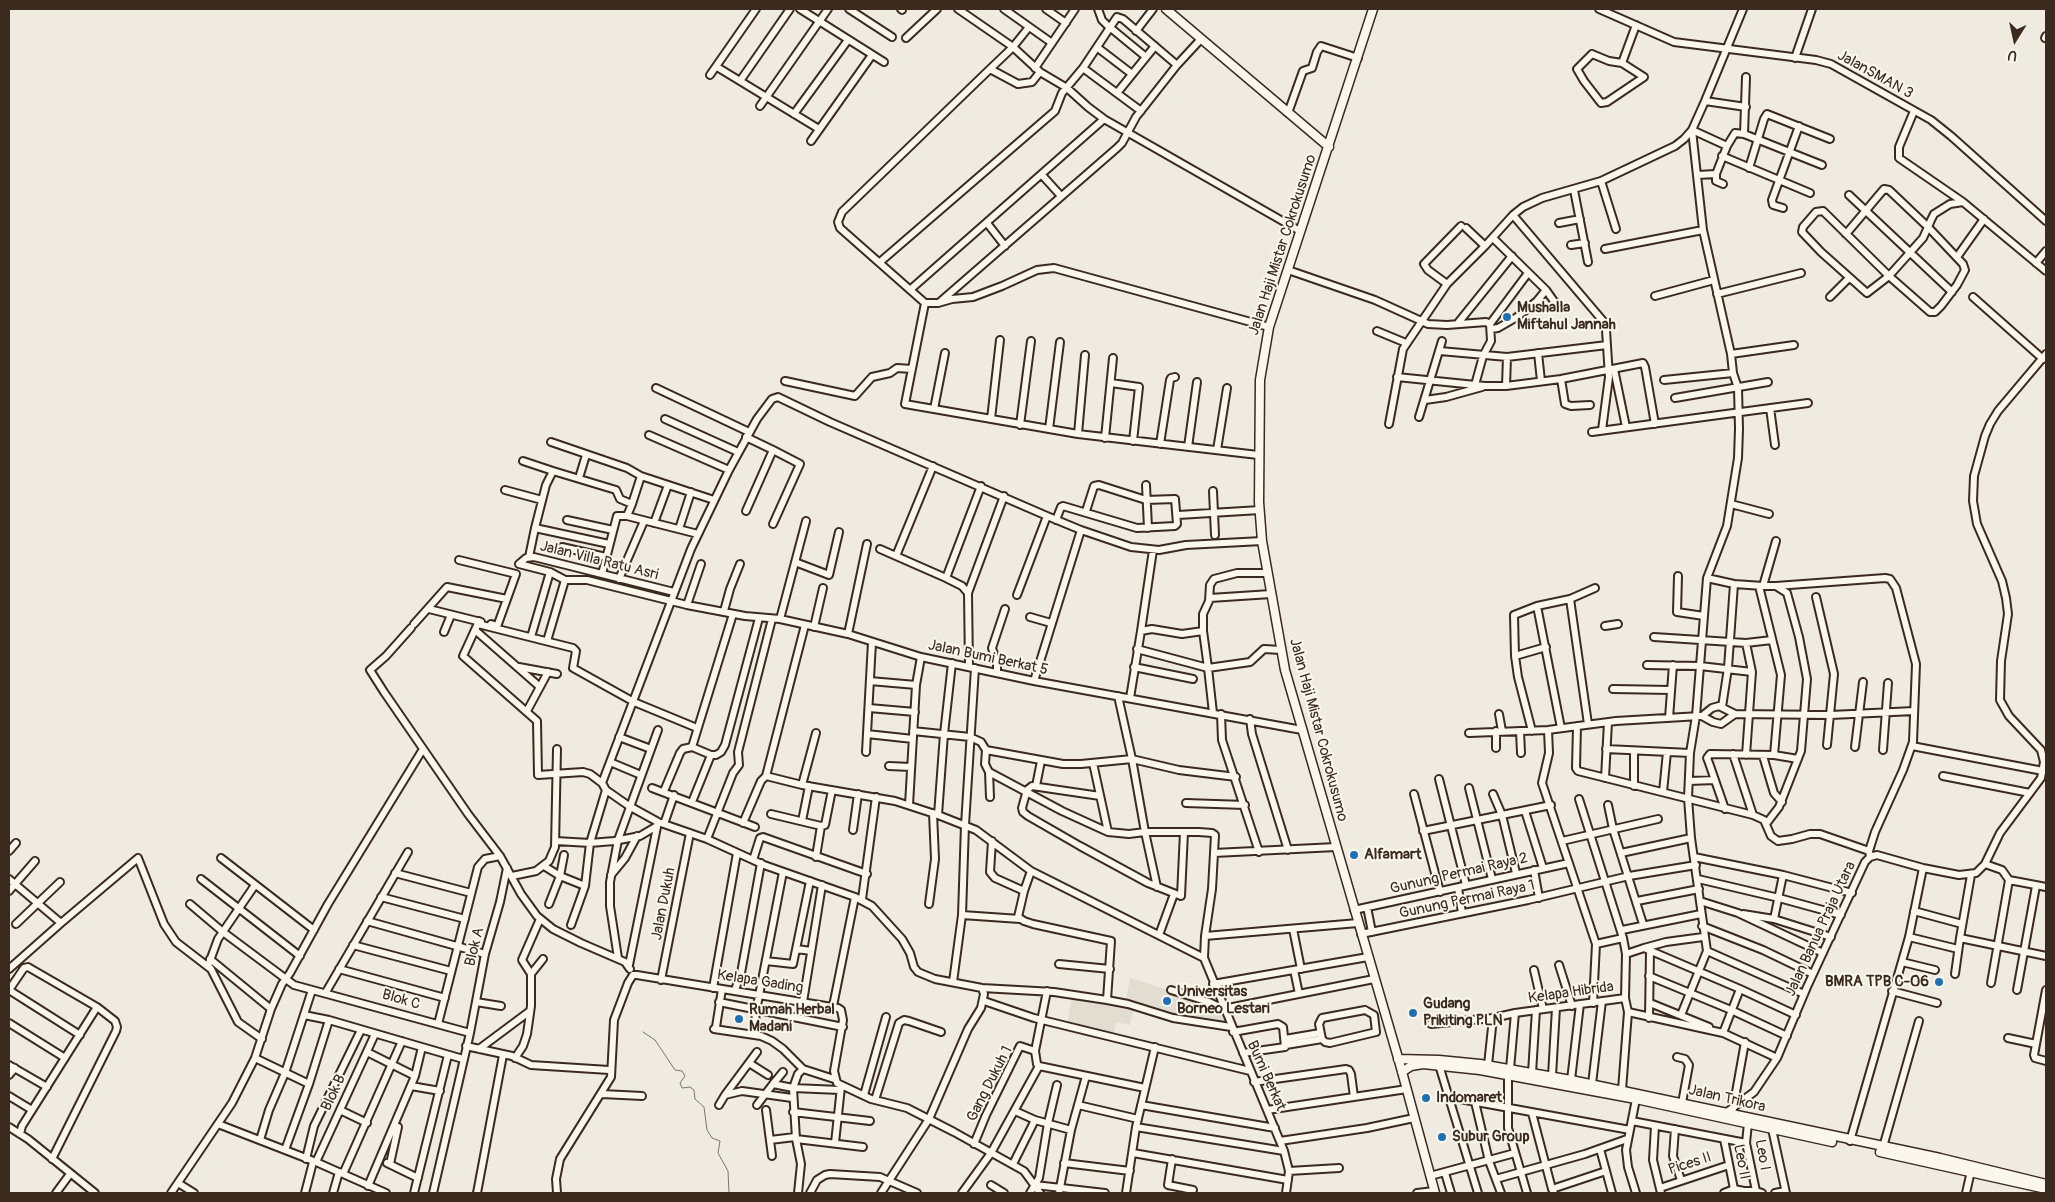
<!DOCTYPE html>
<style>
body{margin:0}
#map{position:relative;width:2055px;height:1202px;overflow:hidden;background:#f0ebe0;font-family:Pangolin,sans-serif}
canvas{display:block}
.frame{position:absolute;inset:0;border:10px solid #3b2a1e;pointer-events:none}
.north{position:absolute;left:1990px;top:15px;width:50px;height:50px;-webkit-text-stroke:4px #fbf7ec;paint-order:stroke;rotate:190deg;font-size:14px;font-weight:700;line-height:20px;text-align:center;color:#3b2a1e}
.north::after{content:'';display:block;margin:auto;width:18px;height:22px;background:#3b2a1e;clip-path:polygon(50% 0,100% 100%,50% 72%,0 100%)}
</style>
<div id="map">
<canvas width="2055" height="1202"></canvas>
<div class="frame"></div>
<div class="north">U</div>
</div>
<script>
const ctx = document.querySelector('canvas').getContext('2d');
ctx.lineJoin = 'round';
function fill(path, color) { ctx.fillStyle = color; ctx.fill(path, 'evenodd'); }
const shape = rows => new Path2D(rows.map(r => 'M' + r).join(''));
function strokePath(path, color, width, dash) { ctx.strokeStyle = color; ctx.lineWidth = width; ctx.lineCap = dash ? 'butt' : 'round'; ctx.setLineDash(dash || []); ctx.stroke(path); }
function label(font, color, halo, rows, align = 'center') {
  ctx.font = font + ' Pangolin,sans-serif'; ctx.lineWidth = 4; ctx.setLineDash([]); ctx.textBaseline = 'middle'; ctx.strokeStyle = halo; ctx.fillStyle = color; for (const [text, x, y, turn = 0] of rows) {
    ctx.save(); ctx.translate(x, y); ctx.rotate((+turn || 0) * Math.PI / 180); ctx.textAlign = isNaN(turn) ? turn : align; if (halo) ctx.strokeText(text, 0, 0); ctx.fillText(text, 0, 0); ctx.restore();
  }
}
fill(shape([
 [1130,978,1190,997,1222,1010,1228,1025,1174,1015,1126,1000],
 [1072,997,1105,1001,1134,1008,1130,1025,1116,1022,1114,1035,1067,1024]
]), '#e2dcd1');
strokePath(shape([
 [643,1032,655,1040,675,1070,682,1071,685,1076,680,1083,682,1088,690,1087,694,1090,695,1099,704,1107,707,1130,712,1138,720,1141,718,1153,728,1171,729,1193]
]), '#7f7367', 1);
const minor = shape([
 [800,9,884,62],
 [849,9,892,37],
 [901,9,902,10],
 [958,9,1013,47,1040,72,1067,88,1088,107,1104,119,1300,231],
 [1004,9,1052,43],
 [1046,9,1066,23],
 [1098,9,1102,20,1107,25,1146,57],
 [1599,9,1674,42,1816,60,1831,64,1931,120,1951,136,2046,221],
 [1136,31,1153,9],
 [906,38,937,9],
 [2045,38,2046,36],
 [1098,48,1132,74],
 [1592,54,1609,61,1622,63,1644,77,1607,102,1601,103,1584,81,1577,69,1592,54],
 [1795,58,1812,9],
 [1622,63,1636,25],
 [717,67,819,129],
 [1035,68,1075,9],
 [1083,68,1141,111],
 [990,69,1013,47,1029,27],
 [1040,72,1032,82,1018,84,990,69,842,212,838,222,840,228,925,303,938,303,952,299,973,297,1002,286,1037,270,1054,268,1269,327],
 [710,75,756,9],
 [740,81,790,9],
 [1117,93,1155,46],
 [1705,101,1746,107],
 [760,106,828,9],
 [1914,111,1899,147,1899,158,1963,202],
 [1288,113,1303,71,1312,68,1317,52,1321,46,1358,58],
 [794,114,848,40],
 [1692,130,1727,146],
 [1744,134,1746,77],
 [811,141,872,55],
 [1722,156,1810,193],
 [1749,168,1764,119,1767,114,1830,139],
 [1042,175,1061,196],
 [1697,175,1716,174],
 [1601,181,1616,229],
 [1723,184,1716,181,1716,174,1727,146,1735,133,1744,134,1822,165],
 [1574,190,1588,262],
 [1849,195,1952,292],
 [1783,208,1773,205,1772,200,1799,126],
 [1513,215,1603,321,1606,330,1609,377,1602,430],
 [987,223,1005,246],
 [1559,223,1580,219],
 [1466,228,1485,246],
 [1846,234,1884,189,1889,190,1928,227,1963,264,1965,270,1957,285,1941,306,1935,312,1930,312,1889,276,1823,211,1816,212,1803,227,1802,232,1821,252,1867,293,1889,276,1923,238,1928,227,1931,220,1934,214,1950,204,1963,202,2046,271],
 [1493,238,1546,290,1558,307],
 [1571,245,1585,243],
 [1605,249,1703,230],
 [1957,257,1984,219],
 [880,262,1055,111,1062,93,1083,68,1117,17,1123,19,1177,65],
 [2036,263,2046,251],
 [1288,270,1375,300,1428,324,1447,325,1486,322,1490,324],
 [1447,284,1428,270,1424,264,1461,226],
 [911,289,1104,119],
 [1717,294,1801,273],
 [1655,296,1714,280],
 [1830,297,1849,278],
 [1973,297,2043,359],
 [941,301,1117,148,1122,143,1136,117,1177,65,1201,39],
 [925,303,905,404,1078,434,1258,455],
 [1458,323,1512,256],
 [1491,329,1498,328,1517,317,1537,301,1546,290],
 [1377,331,1406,343],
 [1440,351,1507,357,1607,345],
 [1538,353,1541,381],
 [1731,354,1794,345],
 [1614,369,1626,427],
 [1397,377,1485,386,1506,386,1561,379,1643,363,1645,367,1655,424],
 [1561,379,1565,404,1571,406,1590,405],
 [1664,380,1733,373],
 [785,381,855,396,872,377,890,373,897,368,912,369],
 [1111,383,1139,387,1133,441],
 [1475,385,1483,356,1491,341,1490,324,1528,273],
 [1506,386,1507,357],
 [656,388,749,432],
 [1675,398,1768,382],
 [1425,400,1446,397,1482,387],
 [1770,408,1775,445],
 [934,409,945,353],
 [1419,417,1442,341],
 [665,419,738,452],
 [991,419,1000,340],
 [1389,424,1403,349,1447,284,1485,246,1513,215,1523,207,1542,198,1601,181,1675,146,1684,139,1692,130,1705,101,1743,9],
 [1020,425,1031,341],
 [1049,429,1060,342],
 [1592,432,1808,403],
 [1078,434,1085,355],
 [649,435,729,470],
 [1105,438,1113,358],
 [551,442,627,468,641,476,714,500],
 [1160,444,1170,380,1171,378,1175,377],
 [1188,447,1197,382],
 [1217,450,1227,388],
 [523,461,553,471],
 [579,478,586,455],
 [1146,485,1148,528],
 [505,490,542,500],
 [1213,491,1215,535],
 [632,504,641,476],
 [1731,504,1769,514],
 [746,511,773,450,746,437],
 [1178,515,1260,510],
 [567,520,613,530],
 [1056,520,1061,507,1063,506,1137,528,1175,526,1177,524,1175,499,1146,500,1099,485,1094,486,1086,511],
 [654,523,668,485],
 [773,524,800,464,773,450],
 [679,529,691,492],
 [609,544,535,528,546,485,553,471,616,490,620,499,632,504,627,516,698,534],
 [562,547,606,557],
 [880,549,946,578,962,586,968,593,969,666],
 [896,556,933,466],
 [529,557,535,528],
 [459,560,516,574,498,624,497,626,491,624],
 [795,562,829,575,839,532],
 [519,564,550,572,565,580,587,580,687,605,745,616,780,619,848,634,921,657,1034,681,1302,730],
 [519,564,526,558,534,557,674,592],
 [602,574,617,516,627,516],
 [1678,576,1677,612,1704,616],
 [946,578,981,486],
 [1707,578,1734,584,1763,586,1776,541],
 [619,579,644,521],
 [1759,586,1781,675,1774,755],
 [1763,586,1776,586,1787,593,1799,637,1807,679,1801,751,1779,807,1766,824],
 [1776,586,1885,578,1890,579,1896,588,1916,664,1913,742,1903,770,1875,832,1869,851,1870,857],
 [968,593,1004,496],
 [1017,595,1047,516],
 [1816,597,1834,674,1827,745],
 [1210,598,1271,594],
 [1570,599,1588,724],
 [687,605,701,564],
 [1537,606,1561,728],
 [429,609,481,622],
 [724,611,730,589,740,564],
 [1030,617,1051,623],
 [780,619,806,521],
 [479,621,463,656,537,721,538,775,583,772,590,774,602,783,606,790,629,806,658,822,707,839,764,865,855,897,833,1006],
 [414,624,447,587,507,599],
 [478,624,573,648,576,651,573,668,634,702,697,728],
 [1605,626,1618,624],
 [814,627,823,588],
 [411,628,386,656,370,670,384,692,468,814,500,856,521,894,537,916,553,929,581,943,625,962,630,969],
 [475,630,540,687],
 [1141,631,1153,550],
 [444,632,451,615],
 [848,634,867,544],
 [531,637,550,572],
 [1654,637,1746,643,1752,672],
 [547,641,565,580],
 [1746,643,1772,640],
 [1137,649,1208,668,1203,631],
 [1515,656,1546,647],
 [1647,665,1700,666,1752,672,1746,755],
 [519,667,557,674],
 [1134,667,1193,679],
 [997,673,997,663,992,648,1005,609],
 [870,681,916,685],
 [1034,681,1081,530],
 [1613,689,1671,690],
 [1118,696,1132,759,1145,832,1157,887],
 [1130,698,1141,631,1152,629,1182,634,1203,631,1203,614,1209,601,1210,585,1214,579,1237,573,1267,573],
 [1722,707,1728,668,1734,584],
 [869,708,915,712],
 [527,711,548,672],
 [1213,713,1208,668,1250,662,1264,649,1281,650],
 [1221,714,1222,740,1259,852],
 [1499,714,1502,731],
 [1735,714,1721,724,1713,722,1702,716,1712,708,1719,706,1735,714,1831,715,1914,711],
 [1669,718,1673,665],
 [1250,719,1252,734,1288,850],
 [1577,726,1576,768,1578,771,1753,815,1764,820,1771,836,1778,841,1792,839,1810,834,1820,834,1869,851],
 [1548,730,1549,753,1542,783,1596,944,1593,1003],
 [913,731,970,737,981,742,986,750,985,764,989,772,990,797],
 [1520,731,1521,753],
 [1532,731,1518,677,1515,656,1514,615,1537,606,1570,599,1595,588],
 [1469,733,1548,730,1616,721,1700,716],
 [867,734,913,739],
 [619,737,651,749],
 [1912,746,2043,771],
 [692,747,711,755],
 [1855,747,1863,682],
 [1496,748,1496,731],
 [1606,749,1690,753],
 [986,750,1063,764,1081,764,1132,759,1179,770,1236,777],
 [1883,750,1888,683],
 [866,752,872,642],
 [1733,754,1753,815],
 [1763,756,1774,793,1782,802],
 [610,762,641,775],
 [1093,763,1108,832],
 [889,766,911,767],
 [989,772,1062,811,1108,832,1129,834,1145,832,1199,832,1212,833,1215,835,1212,889,1205,936,1204,958,1284,1151,1289,1171,1286,1193],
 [766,776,805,625],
 [1943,776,2030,793],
 [1605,778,1608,722],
 [1439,779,1466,885],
 [1689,781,1715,780],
 [602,783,691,549,729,470,757,419,772,399,778,397,830,422,1047,516,1081,530,1131,547,1159,550,1186,545,1262,541],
 [802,785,816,733],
 [1036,786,1041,761],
 [1634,786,1634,751],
 [652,788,755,827],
 [1469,788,1492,879],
 [664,791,680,753,683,749,692,747,733,614],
 [1663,792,1667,752],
 [1414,794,1440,892],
 [1493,794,1502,815,1516,873],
 [1100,796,1032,786,1027,790,1022,808,1023,812,1028,816,1080,846,1148,883,1181,896,1184,832],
 [1579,799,1623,938],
 [692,802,711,755,716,755,721,752,725,745,759,618],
 [1186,803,1245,805],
 [909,805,916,685,921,657],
 [1608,805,1613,829,1643,924],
 [1725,809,1709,763,1707,758,1710,754,1774,755,1798,759],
 [1525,811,1543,868],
 [771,814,821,826],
 [938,815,944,734,952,663],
 [802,821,809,786],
 [743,823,761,781,766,776,802,785,895,801,938,815,976,830,1031,871,1204,958],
 [664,824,674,795],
 [853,830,858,794],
 [1423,831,1551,805],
 [707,839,733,773,739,765,738,752,772,619],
 [556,841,590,843,614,841,640,836,657,826],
 [992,841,990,872,995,878,1024,891],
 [1562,841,1658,819],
 [9,851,16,843],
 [1214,853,1336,847],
 [1621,853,1691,838],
 [816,857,821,826,825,825,832,790],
 [1694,857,1783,875,1852,893],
 [221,858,314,930],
 [753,860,760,838,763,837,867,874],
 [1985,864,2002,870,2009,880,1991,983],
 [544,866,560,876,585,886],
 [1534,870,1539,898],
 [1031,871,1024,891,1018,917,1024,921,1033,924,1111,941,1107,1000],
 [395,873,471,893],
 [611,875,625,858,637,836],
 [512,876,536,871,549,861,555,847,557,749],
 [9,879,61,923],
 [201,879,300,956],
 [1698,879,1779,898,1841,915],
 [2009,880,2046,887],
 [1458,888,1462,913],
 [9,891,35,861],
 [381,897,465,919],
 [855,897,872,906,902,939,910,953,914,967,918,972,935,979,982,988,1054,992,1107,1000,1128,1004,1173,1018,1231,1027],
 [862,899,876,797],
 [1637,901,1699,889],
 [1700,901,1738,913,1823,953],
 [190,904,223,932,294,985,470,1033],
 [549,904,560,876,564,855],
 [929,904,935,859,933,813],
 [1367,907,1372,932],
 [1354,910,1569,863],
 [1914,911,1962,924],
 [1743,914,1774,919,1831,937],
 [962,915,965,825,975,668],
 [1774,919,1783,875],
 [367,921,485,954],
 [16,924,60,882],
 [571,925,585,886,590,843,606,790],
 [1702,926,1763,950,1813,974],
 [1293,929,1301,969],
 [1622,930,1701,914],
 [1361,934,1528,900,1629,876,1696,865],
 [1159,935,1174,894],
 [1205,936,1358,923],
 [1909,937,1958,949],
 [1960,938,2046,956],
 [1596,944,1623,938,1626,954,1625,998,1628,1012,1622,1090],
 [353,945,451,971],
 [1644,948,1666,942,1703,937],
 [797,949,811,951],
 [1707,951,1804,994],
 [1626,954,1644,948,1740,989,1796,1015],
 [618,958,610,906,610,882,618,840,658,730],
 [210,959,271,1009],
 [766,961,793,964,810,881],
 [1902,962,1935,970],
 [1059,964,1110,969],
 [629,965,658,822],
 [1559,965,1572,1006],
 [208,966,218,939,255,885],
 [9,969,61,923,138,858,164,924,176,942,211,969,238,1022,262,1039],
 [339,969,445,998],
 [1294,970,1299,994],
 [1534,970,1543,1009],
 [531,974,543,959],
 [1955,974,1960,938,1971,875],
 [1649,976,1731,1010,1787,1036],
 [661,980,690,833],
 [953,982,962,915,1020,919],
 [1213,984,1368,957],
 [713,988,737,853],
 [722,989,716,1027,714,1029,761,1036,772,1041,783,1049,803,1069],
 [9,990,24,968,28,967,97,1007,22,1126,20,1134],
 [9,990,80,1035],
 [735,990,741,973,761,863],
 [1171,990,1209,1002,1223,1009,1374,979],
 [2017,990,2036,886],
 [2046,990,2034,1055,2035,1058,2046,1061],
 [1892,991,1937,1003],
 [326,992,408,852],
 [984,1001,1034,1018,1250,1071],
 [476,1002,501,1006],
 [719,1002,843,1027],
 [803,1002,822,885],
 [1650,1003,1709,1027],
 [1365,1010,1374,1015,1376,1032,1330,1043,1325,1042,1322,1039,1319,1024,1322,1018,1365,1010],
 [1628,1012,1723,1033,1740,989],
 [304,1015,329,1020,463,1059],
 [1681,1015,1707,951,1691,838,1688,798,1690,753,1696,716,1707,578,1727,526,1738,458,1739,429,1738,388,1733,373,1731,354,1703,230,1692,130],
 [1649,1018,1650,951],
 [9,1023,65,1058],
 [438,1024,478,867,485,859,500,856],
 [1431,1024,1493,1018,1515,1013,1625,998],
 [1233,1032,1278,1024,1283,1027,1285,1047,1243,1053],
 [1721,1032,1777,1058],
 [754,1035,756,1011,783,872],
 [2008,1038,2036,1044],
 [1285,1039,1320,1033],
 [1286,1045,1322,1039],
 [466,1046,512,1056,531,1065,609,1070],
 [479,1049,530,1011],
 [367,1052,415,1076],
 [1677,1057,1685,1059,1689,1065,1682,1103],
 [255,1058,309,1084],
 [515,1058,523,1046,527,1034,531,1006,531,974,522,960,540,919],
 [749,1063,768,1075],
 [9,1065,47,1087],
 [1439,1065,1478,1193],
 [1488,1065,1493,1018],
 [1039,1066,1145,1088],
 [1510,1069,1515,1013],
 [1532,1073,1536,1010],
 [1508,1074,1508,1128,1527,1193],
 [9,1075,15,1068],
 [1552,1076,1556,1008],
 [1571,1080,1580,1004],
 [1254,1082,1346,1069,1349,1070,1351,1074,1354,1097],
 [773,1084,783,1072],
 [1592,1084,1602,1001],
 [411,1086,440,1091],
 [602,1094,642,1096],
 [725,1095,757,1052],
 [864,1095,886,1017],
 [9,1096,32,1110],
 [1449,1097,1630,1130],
 [875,1100,899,1023,904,1020,909,1021,941,1032],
 [1475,1102,1489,1161,1501,1193],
 [719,1105,725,1095,742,1091,792,1098],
 [757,1105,773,1084,793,1088,840,1090],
 [1078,1105,1138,1119],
 [1141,1105,1275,1128],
 [1733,1109,1745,1042],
 [340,1110,367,1123],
 [766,1110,772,1156],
 [1267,1110,1407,1089],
 [1015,1111,1035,1120,1071,1130],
 [793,1112,870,1121],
 [1727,1112,1754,1092,1777,1058,1807,987,1865,862,1870,857,1877,855,1923,868,1959,875,1976,873,1985,864,2000,833,2041,778,2044,762,2041,750,2009,716,2000,700,2001,661,2008,614,2006,598,2002,581,1977,524,1973,501,1974,476,1985,436,1990,424,1998,411,2046,354],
 [1532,1113,1552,1189],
 [1632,1121,1746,1143],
 [1748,1123,1746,1143,1756,1191],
 [218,1124,316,1162,386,1193],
 [1655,1126,1653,1160,1661,1193],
 [9,1127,28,1139,95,1193],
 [1136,1127,1284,1151],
 [1675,1129,1673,1156,1681,1180],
 [1772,1129,1786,1193],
 [796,1139,863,1147],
 [1724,1139,1734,1189],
 [260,1140,269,1110,285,1073,312,990],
 [770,1140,795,1137],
 [1280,1141,1367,1128,1414,1118],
 [1850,1141,1909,937,1923,868],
 [835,1143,841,1087],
 [974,1144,986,1115,1020,1046,1035,1051],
 [1883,1147,1919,1021],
 [1600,1149,1612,1193],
 [285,1150,309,1084,329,1020],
 [1133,1153,1288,1180],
 [52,1159,116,1031,117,1027,115,1021,97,1007],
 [306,1159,314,1126,361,1030],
 [1172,1159,1168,1185,1193,1190],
 [316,1162,375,1034],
 [387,1163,418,1178],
 [1064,1163,1130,1171],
 [390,1164,398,1127],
 [1013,1164,1035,1120],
 [1289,1171,1339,1168],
 [1445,1173,1451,1193],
 [343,1174,402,1041],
 [1430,1176,1515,1153],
 [1496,1179,1585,1154,1627,1139],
 [178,1183,194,1193],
 [991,1185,1004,1193],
 [1035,1185,1105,1193],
 [368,1186,415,1076,422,1047],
 [1660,1188,1729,1165],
 [56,1193,70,1174],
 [171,1193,232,1103,255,1058,271,1009,282,984,290,973,328,904,423,749],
 [305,1193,313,1162],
 [333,1193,339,1172],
 [414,1193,448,1055],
 [433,1193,470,1033,485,954,500,902,507,868],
 [477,1193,503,1055],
 [557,1193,556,1179,560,1159,611,1077,614,1020,628,983,633,975,637,975,838,1008,841,1010,843,1020,834,1071,837,1083,871,1099,907,1108,954,1132,1024,1171,1040,1193],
 [798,1193,801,1164,796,1139,793,1088,798,1074,803,1069,834,1079],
 [810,1193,817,1180,825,1175,830,1174,880,1177,917,1193],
 [881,1193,929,1119,968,1029,981,1008,984,994,982,988],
 [962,1193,991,1153,1039,1066,1037,1064,1035,1051,1047,991],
 [1030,1193,1039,1178,1048,1123,1057,1085],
 [1059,1193,1071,1130,1086,1076],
 [1126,1193,1136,1127,1155,1047],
 [1417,1193,1434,1191],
 [1554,1193,1552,1189,1606,1171],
 [1636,1193,1628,1167,1626,1150,1636,1099],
 [1724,1193,1734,1189,1744,1191,1756,1191,1762,1193],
 [1775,1193,1785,1191],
 [1966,1193,1971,1171]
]);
const major = shape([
 [1166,9,1329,147],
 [1373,9,1269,327,1260,380,1259,502,1262,541,1285,670,1401,1068,1435,1193],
 [1398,1059,1439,1060,1480,1064,1571,1080,1940,1158,2046,1184],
 [1402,1072,1411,1066,1423,1064,1480,1070,1636,1099,1832,1142],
 [1880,1152,2046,1189]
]);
strokePath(minor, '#3b2a1e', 10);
strokePath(major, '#3b2a1e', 11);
strokePath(minor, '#fbf7ec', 6);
strokePath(major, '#fbf7ec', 8);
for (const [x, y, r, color] of [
 [1507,317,5,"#1f6fb2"],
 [1354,855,5,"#1f6fb2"],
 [1939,982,5,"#1f6fb2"],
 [1167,1001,5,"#1f6fb2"],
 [1413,1013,5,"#1f6fb2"],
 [739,1019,5,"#1f6fb2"],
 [1426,1098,5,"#1f6fb2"],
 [1442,1137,5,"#1f6fb2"]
]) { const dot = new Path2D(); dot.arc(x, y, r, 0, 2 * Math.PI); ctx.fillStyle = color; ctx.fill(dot); strokePath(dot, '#fbf7ec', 2); }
label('15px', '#3b2a1e', '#fbf7ec', [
 ["JalanSMAN 3",1875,75,29],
 ["Jalan Haji Mistar Cokrokusumo",1283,245,-72],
 ["Jalan Villa Ratu Asri",599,561,14],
 ["Jalan Bumi Berkat 5",988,658,12],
 ["Jalan Haji Mistar Cokrokusumo",1318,730,75],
 ["Gunung Permai Raya 2",1459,874,-13],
 ["Gunung Permai Raya 1",1467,900,-12],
 ["Jalan Dukuh",664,904,-79],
 ["Jalan Banua Praja Utara",1821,929,-65],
 ["Blok A",475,947,-76],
 ["Kelapa Gading",760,982,9],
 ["Kelapa Hibrida",1571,993,-8],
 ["Blok C",401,1000,16],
 ["Bumi Berkat",1266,1076,66],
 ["Gang Dukuh 1",990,1084,-63],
 ["Blok B",334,1093,-65],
 ["Jalan Trikora",1727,1099,13],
 ["Leo I",1762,1155,80],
 ["Leo II",1741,1162,79],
 ["Pices II",1690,1164,-18]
]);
label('bold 15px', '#3b2a1e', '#fbf7ec', [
 ["Mushalla",1517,308],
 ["Miftahul Jannah",1517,325],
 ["Alfamart",1364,855],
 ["BMRA TPB C-06",1929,982,"right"],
 ["Universitas",1177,992],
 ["Borneo Lestari",1177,1009],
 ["Gudang",1423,1004],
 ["Prikiting PLN",1423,1021],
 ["Rumah Herbal",749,1010],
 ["Madani",749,1027],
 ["Indomaret",1436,1098],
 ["Subur Group",1452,1137]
], 'left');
</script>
